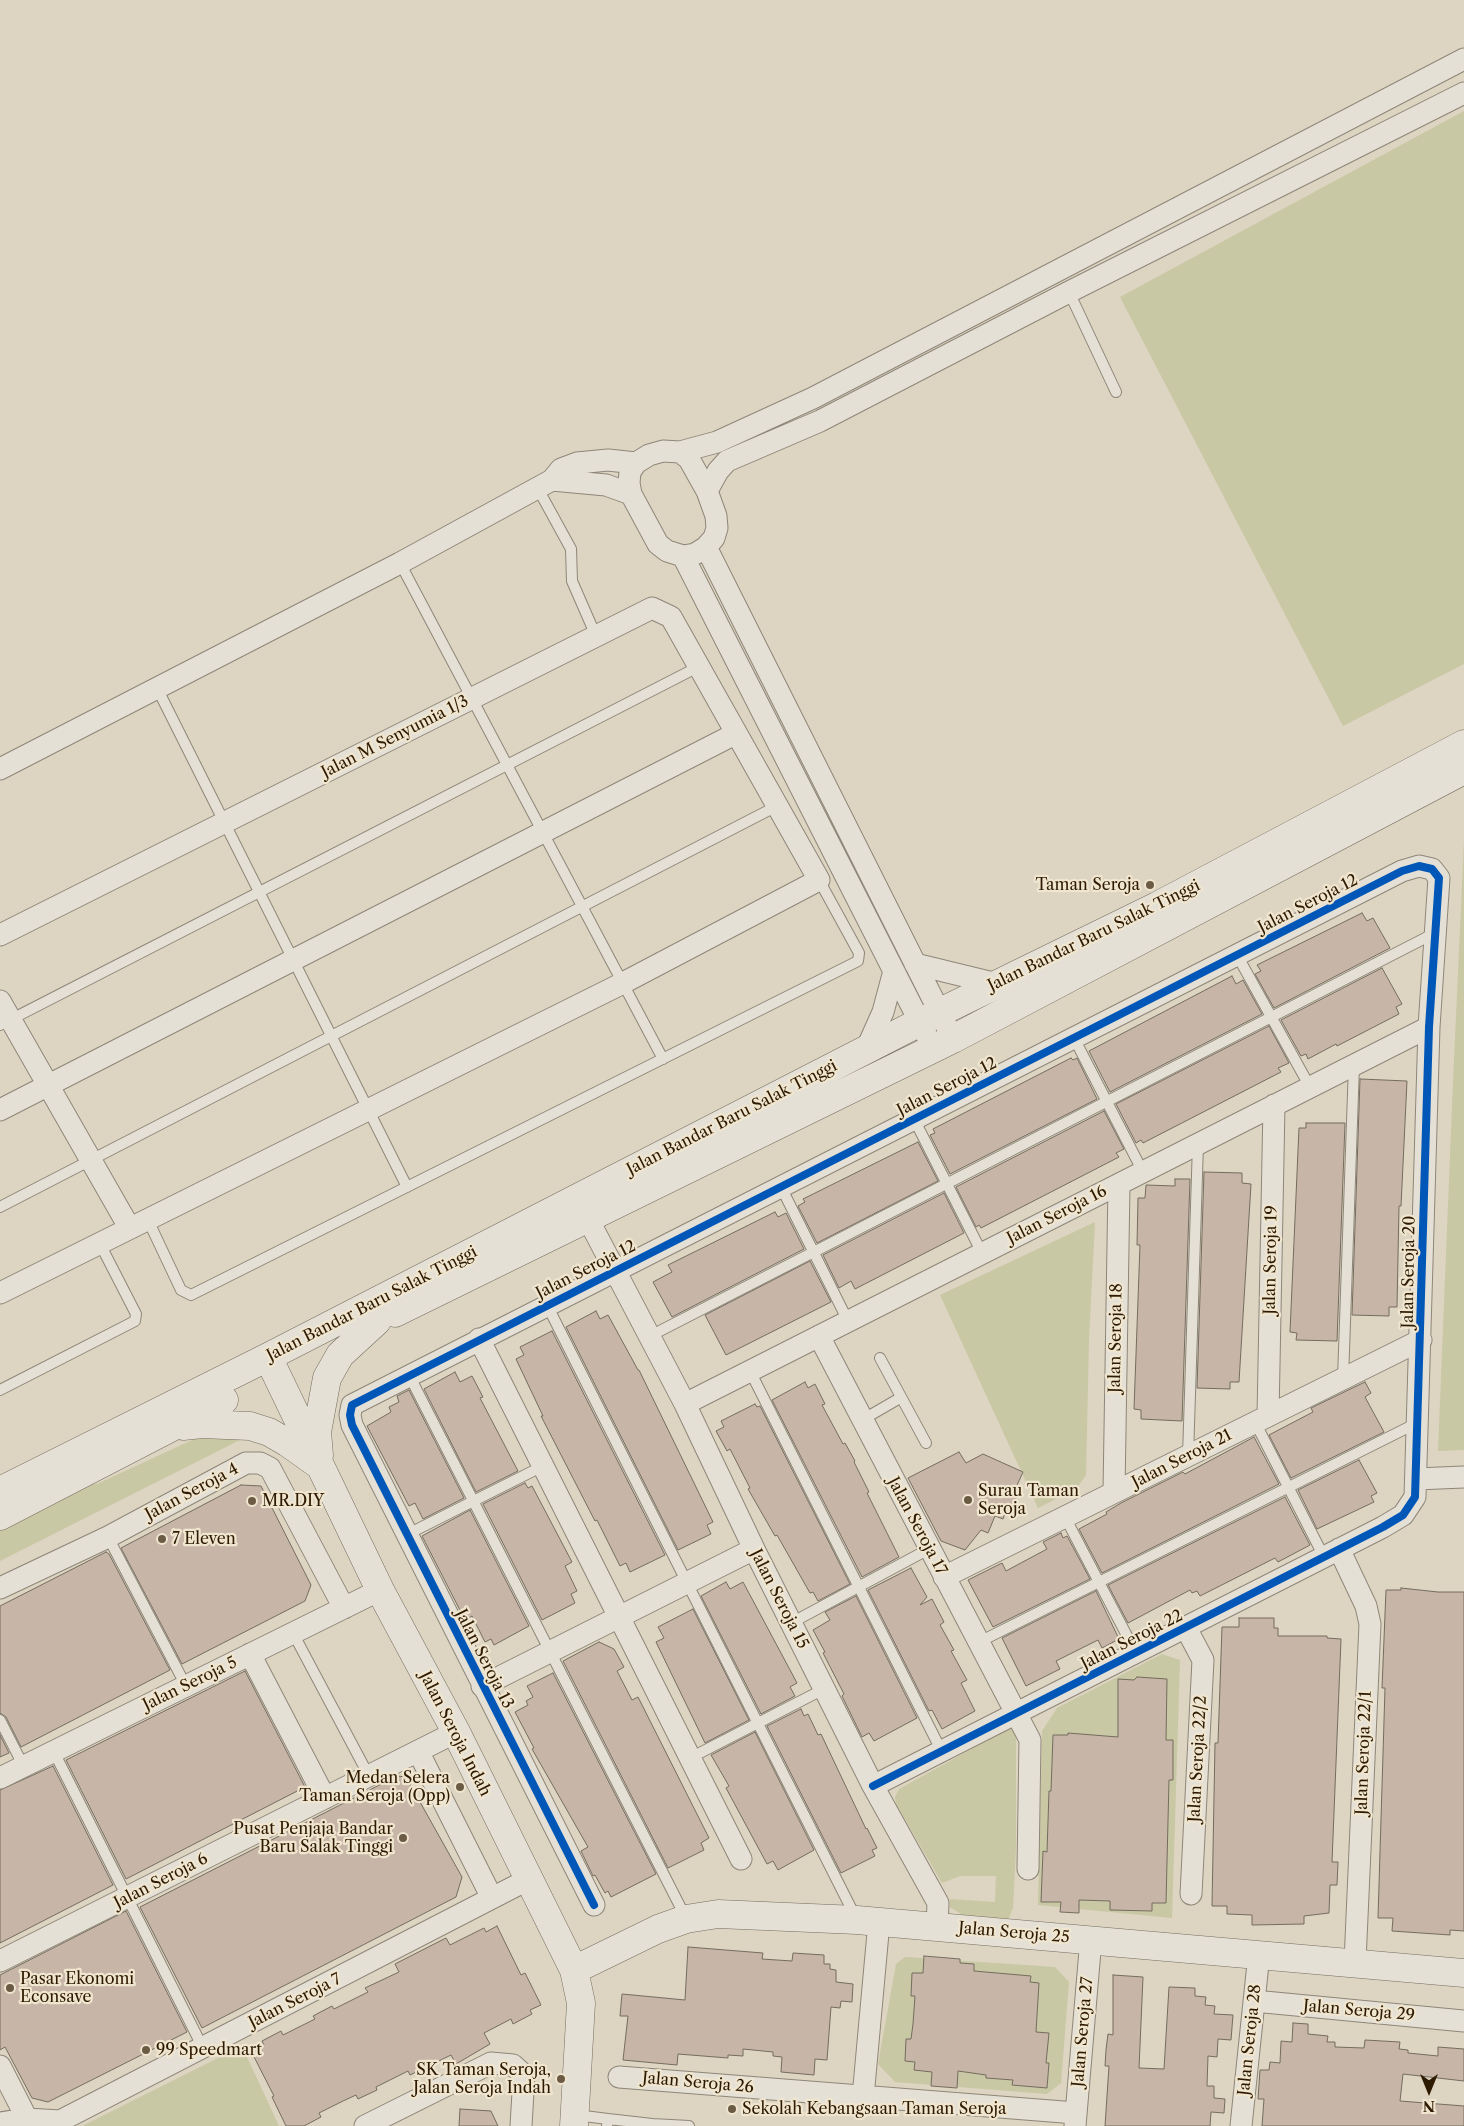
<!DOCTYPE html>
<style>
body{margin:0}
#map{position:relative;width:1464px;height:2126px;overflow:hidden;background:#ddd4c1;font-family:"Libre Caslon Text",serif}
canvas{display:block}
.north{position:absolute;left:1404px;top:2066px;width:50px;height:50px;-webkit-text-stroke:4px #f0e6d0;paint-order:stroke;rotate:180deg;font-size:14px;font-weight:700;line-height:20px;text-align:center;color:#2e1a00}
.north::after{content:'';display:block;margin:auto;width:18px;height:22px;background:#2e1a00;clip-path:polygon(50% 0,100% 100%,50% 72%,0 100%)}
</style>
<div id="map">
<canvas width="1464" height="2126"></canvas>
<div class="north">N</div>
</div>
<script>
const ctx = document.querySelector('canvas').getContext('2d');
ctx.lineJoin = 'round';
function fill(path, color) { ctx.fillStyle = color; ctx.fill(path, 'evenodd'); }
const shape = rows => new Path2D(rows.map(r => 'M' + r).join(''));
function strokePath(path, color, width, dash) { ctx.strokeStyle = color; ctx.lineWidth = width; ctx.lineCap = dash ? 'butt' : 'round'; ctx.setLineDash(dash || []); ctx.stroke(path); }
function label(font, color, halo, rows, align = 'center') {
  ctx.font = font + ' "Libre Caslon Text",serif'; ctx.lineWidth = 4.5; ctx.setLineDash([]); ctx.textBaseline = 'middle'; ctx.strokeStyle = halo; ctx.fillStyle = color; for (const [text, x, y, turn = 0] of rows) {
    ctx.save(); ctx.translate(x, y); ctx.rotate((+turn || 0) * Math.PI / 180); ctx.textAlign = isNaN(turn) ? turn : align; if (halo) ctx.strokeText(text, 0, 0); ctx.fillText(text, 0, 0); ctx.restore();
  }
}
fill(shape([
 [1464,111,1464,664,1343,726,1120,297],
 [1464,841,1464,1450,1438,1451,1453,1082],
 [1095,1222,1089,1339,1086,1475,1077,1488,1038,1508,940,1295],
 [252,1434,234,1443,0,1561,0,1526,83,1483,97,1484,203,1435],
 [1162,1654,1180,1660,1172,1918,1038,1905,1042,1731,1057,1708],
 [1010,1728,1015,1731,1016,1738,1016,1848,1013,1908,1007,1922,966,1917,950,1907,950,1899,995,1902,996,1876,960,1876,942,1883,896,1804,895,1797,899,1789],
 [905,1957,1055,1967,1069,1982,1061,2083,1047,2094,895,2082,878,2064,896,1964],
 [242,2046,279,2126,82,2126]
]), '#c8c8a4');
const building = shape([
 [1362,913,1367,921,1373,918,1390,948,1274,1008,1255,974,1261,971,1257,965,1362,913],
 [1382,968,1402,1004,1396,1007,1399,1014,1337,1046,1336,1044,1308,1059,1306,1054,1301,1056,1281,1020,1382,968],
 [1232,976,1236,984,1243,980,1262,1014,1110,1092,1089,1051,1232,976],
 [1269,1026,1289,1063,1278,1068,1281,1072,1143,1143,1141,1140,1136,1143,1116,1104,1269,1026],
 [1071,1058,1073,1060,1077,1058,1097,1099,950,1174,930,1135,935,1133,933,1129,1071,1058],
 [1360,1079,1407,1081,1401,1206,1399,1206,1397,1307,1389,1307,1389,1316,1352,1315,1360,1079],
 [1104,1111,1124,1149,1116,1153,1119,1157,981,1228,979,1225,976,1227,956,1187,1104,1111],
 [1306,1123,1345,1123,1337,1341,1296,1340,1297,1333,1290,1332,1299,1128,1306,1128,1306,1123],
 [918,1142,938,1181,817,1243,798,1206,805,1202,803,1199,918,1142],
 [1204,1172,1242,1173,1242,1183,1251,1184,1239,1382,1230,1382,1230,1389,1197,1388,1204,1172],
 [1175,1179,1190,1179,1182,1421,1141,1419,1141,1410,1134,1409,1140,1245,1137,1245,1138,1198,1145,1198,1146,1185,1175,1186,1175,1179],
 [944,1193,964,1233,855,1289,851,1281,839,1288,823,1255,944,1193],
 [775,1212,778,1217,786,1213,804,1249,672,1317,653,1282,672,1272,668,1265,775,1212],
 [810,1261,831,1302,726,1355,705,1315,810,1261],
 [596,1311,600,1319,608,1315,638,1370,639,1370,713,1522,707,1525,711,1534,678,1550,566,1327,596,1311],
 [552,1331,665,1555,630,1572,626,1563,620,1566,597,1520,595,1521,541,1416,543,1416,516,1359,524,1355,520,1347,552,1331],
 [455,1372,460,1382,472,1376,483,1397,480,1398,518,1471,476,1492,424,1389,455,1372],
 [805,1382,808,1388,815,1384,825,1404,822,1405,843,1444,845,1443,855,1461,854,1462,869,1492,867,1493,899,1557,862,1577,772,1400,805,1382],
 [1365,1382,1371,1393,1365,1397,1384,1432,1291,1478,1269,1435,1313,1412,1311,1408,1365,1382],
 [409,1390,464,1498,423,1519,415,1503,409,1506,367,1426,391,1412,389,1407,399,1402,397,1396,409,1390],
 [755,1404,757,1407,760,1406,850,1584,818,1601,813,1592,810,1593,777,1535,775,1536,748,1489,750,1488,730,1449,727,1451,716,1431,724,1427,721,1421,755,1404],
 [1254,1437,1279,1484,1102,1573,1079,1529,1107,1514,1106,1512,1121,1503,1183,1472,1185,1474,1254,1437],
 [959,1452,966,1463,983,1454,1023,1472,1014,1492,1018,1493,1012,1508,1007,1507,1003,1519,995,1516,988,1533,981,1530,965,1550,941,1541,908,1478,959,1452],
 [1359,1460,1377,1493,1371,1496,1374,1502,1317,1529,1298,1490,1359,1460],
 [525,1483,528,1488,532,1486,572,1562,565,1566,577,1591,571,1594,575,1603,542,1620,483,1504,525,1483],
 [241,1485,261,1486,311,1585,305,1601,182,1664,121,1548,241,1485],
 [1285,1497,1310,1545,1278,1562,1275,1558,1200,1596,1197,1591,1192,1593,1190,1590,1128,1623,1108,1585,1285,1497],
 [470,1510,529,1626,494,1645,491,1639,485,1642,472,1616,465,1620,422,1536,470,1510],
 [1061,1533,1063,1538,1067,1536,1090,1579,993,1627,968,1580,1002,1563,1006,1571,1047,1549,1043,1542,1061,1533],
 [106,1552,109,1554,170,1670,21,1747,6,1717,0,1713,0,1606,106,1552],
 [911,1568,927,1597,920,1605,932,1599,944,1622,940,1625,954,1650,951,1651,967,1680,961,1683,975,1711,942,1729,932,1710,929,1711,868,1590,911,1568],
 [726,1582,730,1589,743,1582,797,1683,790,1687,795,1696,761,1714,701,1596,726,1582],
 [1401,1588,1438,1592,1464,1592,1464,1931,1450,1930,1450,1935,1392,1931,1393,1918,1378,1918,1385,1688,1382,1688,1386,1590,1401,1590,1401,1588],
 [1096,1591,1119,1639,1102,1648,1098,1640,1056,1661,1060,1669,1026,1686,1002,1638,1096,1591],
 [856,1596,917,1718,874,1741,869,1733,862,1737,842,1696,844,1694,823,1653,825,1652,813,1630,830,1620,825,1612,856,1596],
 [693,1609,749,1720,705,1743,656,1642,664,1638,658,1627,693,1609],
 [1239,1618,1274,1618,1274,1628,1278,1628,1278,1636,1327,1636,1327,1638,1341,1639,1332,1862,1338,1862,1337,1885,1330,1885,1329,1913,1304,1916,1304,1924,1252,1925,1252,1915,1227,1914,1227,1906,1212,1906,1215,1743,1218,1743,1222,1627,1239,1627,1239,1618],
 [599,1642,614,1649,624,1667,617,1671,632,1700,638,1697,709,1838,701,1843,704,1850,668,1868,563,1661,599,1642],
 [245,1671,305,1787,126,1879,66,1760,245,1671],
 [553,1673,656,1874,611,1897,608,1891,605,1893,595,1875,593,1876,581,1851,588,1847,532,1749,534,1748,515,1712,528,1705,526,1701,533,1697,527,1686,553,1673],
 [1137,1677,1167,1679,1166,1740,1173,1740,1173,1780,1169,1780,1166,1903,1152,1903,1152,1911,1110,1910,1110,1901,1079,1900,1079,1913,1060,1912,1061,1902,1041,1902,1043,1851,1047,1852,1049,1791,1051,1791,1053,1735,1068,1735,1068,1733,1118,1737,1118,1679,1134,1680,1137,1677],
 [801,1709,804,1716,808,1714,818,1735,821,1734,866,1829,867,1828,877,1848,872,1850,875,1856,841,1873,767,1726,801,1709],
 [755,1732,814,1850,778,1870,773,1861,767,1864,726,1788,729,1786,711,1755,755,1732],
 [0,1735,9,1753,0,1757,0,1735],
 [53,1766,113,1885,0,1943,0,1790,53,1766],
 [397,1776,406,1777,462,1877,456,1897,202,2028,140,1907,397,1776],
 [126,1911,187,2032,48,2102,32,2098,5,2047,0,2050,0,1975,126,1911],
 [497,1926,521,1975,525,1973,541,2005,530,2010,532,2014,513,2024,511,2019,484,2033,490,2044,456,2064,451,2055,410,2075,408,2071,376,2087,377,2090,358,2099,356,2095,343,2101,319,2113,321,2117,304,2126,286,2126,272,2097,274,2096,251,2051,264,2045,262,2041,281,2031,283,2035,315,2019,313,2016,332,2006,334,2009,368,1992,365,1988,399,1972,395,1964,446,1938,450,1945,484,1928,486,1932,497,1926],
 [688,1947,763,1953,762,1959,792,1961,793,1953,824,1955,824,1964,830,1964,830,1969,836,1970,836,1982,853,1984,852,2002,841,2001,840,2008,831,2007,827,2060,815,2059,814,2075,781,2072,782,2057,773,2056,773,2052,743,2049,743,2056,728,2055,728,2058,678,2054,677,2065,623,2060,628,2016,620,2016,622,1994,685,2000,688,1947],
 [924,1956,960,1959,960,1963,974,1964,974,1971,1031,1976,1030,1982,1039,1983,1036,2032,1049,2033,1046,2063,1049,2063,1047,2088,1012,2085,1013,2080,986,2078,986,2075,958,2071,957,2088,931,2086,932,2072,914,2070,915,2062,905,2061,906,2039,911,2039,913,2024,915,1996,911,1996,912,1973,923,1973,924,1956],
 [1113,1975,1143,1977,1139,2068,1164,2069,1169,1987,1195,1988,1195,1996,1206,1997,1205,2005,1215,2006,1214,2014,1233,2015,1231,2040,1218,2039,1217,2057,1208,2056,1207,2086,1214,2086,1214,2098,1225,2099,1224,2113,1211,2112,1210,2126,1105,2126,1109,2066,1105,2066,1106,2050,1108,2034,1113,2035,1113,1975],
 [1293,2023,1308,2024,1308,2034,1328,2036,1327,2042,1335,2042,1335,2047,1364,2048,1365,2040,1400,2042,1399,2049,1408,2050,1408,2053,1438,2056,1438,2047,1464,2049,1464,2081,1403,2074,1400,2101,1464,2106,1464,2126,1262,2126,1264,2099,1258,2099,1260,2070,1269,2070,1270,2062,1280,2063,1281,2041,1292,2042,1293,2023],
 [460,2109,491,2111,498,2126,459,2126,460,2109]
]);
fill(building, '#c7b5a7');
strokePath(building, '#746d5f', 1);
const lane = shape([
 [1069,292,1116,392],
 [537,487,571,549,572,581,596,636],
 [400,563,663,1059],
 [157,688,407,1187],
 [1237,955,1310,1087],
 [0,1025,698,667],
 [1074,1038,1143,1172],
 [914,1119,982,1253],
 [781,1187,848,1321],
 [0,1207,777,806],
 [147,1218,181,1290,191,1295,858,961,859,953,819,880],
 [547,1305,855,1916],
 [650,1336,1435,933],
 [880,1358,926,1443],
 [750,1371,942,1752],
 [409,1375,686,1918],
 [1343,1379,1354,1065],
 [0,1390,135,1321,136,1314,99,1242],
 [862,1420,900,1398],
 [1255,1422,1324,1557],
 [1188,1456,1198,1144],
 [1065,1517,1136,1653],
 [406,1535,543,1466],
 [108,1537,186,1686],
 [791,1623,929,1549],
 [293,1633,369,1776],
 [977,1643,1417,1423],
 [0,1720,24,1767],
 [54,1752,203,2048],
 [690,1758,824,1689],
 [576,2115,608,2119,607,2126],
 [608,2119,652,2124],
 [652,2126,652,2124,689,2126]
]);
const street = shape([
 [663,451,680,452,689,459,707,491,716,516,717,528,714,538,706,547,695,554,683,556,667,551,658,544,631,494,629,483,630,472,636,463,649,455,663,451],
 [680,452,717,442,813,398,1464,59],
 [552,480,606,485,631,494],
 [707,491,718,471,727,461,820,421,1069,292,1464,93],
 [706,547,953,1039],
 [683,556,933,1048],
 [0,769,400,563,552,480,561,469,577,463,608,460,636,463],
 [0,935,652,608,671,617,819,880,623,983,0,1293],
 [915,964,997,984],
 [0,1001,129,1227],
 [866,1050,883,1012,894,971],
 [0,1110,735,734],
 [588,1219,685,1404,754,1549,873,1786,938,1903,937,1927],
 [819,1336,1030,1740,1028,1869],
 [479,1339,741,1859],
 [685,1404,1429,1027],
 [1268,1416,1274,1105],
 [1416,1479,1464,1477],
 [1114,1492,1119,1184],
 [1339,1549,1366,1606,1370,1624,1355,1962],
 [944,1577,1421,1340],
 [0,1588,108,1537,246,1463,260,1463,270,1468,344,1608],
 [1186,1628,1203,1660,1191,1894],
 [250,1654,325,1798],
 [482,1686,754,1549],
 [418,1751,492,1898],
 [0,1778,380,1590],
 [594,1905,352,1425,350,1415,352,1405,1402,871,1419,866,1432,869,1439,878,1429,1027,1415,1497,1403,1515,1383,1527,873,1786],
 [0,1961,456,1732],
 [1254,2001,1464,2021],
 [0,2066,27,2119],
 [619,2077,1076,2113],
 [863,2097,879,1922],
 [0,2123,27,2119,60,2121,529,1879],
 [365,2126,491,2063,513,2065,524,2075,521,2126],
 [1075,2126,1091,1939],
 [1241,2126,1259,1954]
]);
const secondary = shape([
 [395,1313,953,1039,1464,770],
 [268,1357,380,1590,456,1732,574,1970,581,2003,574,2126],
 [183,1426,202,1424,250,1426,269,1432,288,1443,319,1465],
 [319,1455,317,1432,327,1378,340,1355,377,1321],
 [0,1491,268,1357,920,1022,1157,906,1464,744],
 [0,1516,224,1400],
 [574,1970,658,1929,686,1919,718,1914,857,1920,1464,1973]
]);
strokePath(lane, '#8e8678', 12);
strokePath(street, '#8e8678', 23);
strokePath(secondary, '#746d5f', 29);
strokePath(lane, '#e5e0d6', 10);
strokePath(street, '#e5e0d6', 21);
strokePath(secondary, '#e5e0d6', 28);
strokePath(shape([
 [594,1905,352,1425,350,1415,352,1405,1402,871,1419,866,1432,869,1439,878,1429,1027,1415,1497,1403,1515,1383,1527,873,1786]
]), '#0057b8', 8);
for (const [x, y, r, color] of [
 [1150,885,5,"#6b5b44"],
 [968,1500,5,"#6b5b44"],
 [252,1501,5,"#6b5b44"],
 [162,1539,5,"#6b5b44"],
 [460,1787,5,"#6b5b44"],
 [403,1838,5,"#6b5b44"],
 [10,1988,5,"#6b5b44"],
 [146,2050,5,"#6b5b44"],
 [561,2079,5,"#6b5b44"],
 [732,2109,5,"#6b5b44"]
]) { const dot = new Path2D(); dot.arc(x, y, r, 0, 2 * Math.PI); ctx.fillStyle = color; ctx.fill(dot); strokePath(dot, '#f0e6d0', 2); }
label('16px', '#2e1a00', '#f0e6d0', [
 ["Jalan M Senyumia 1/3",395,737,-27],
 ["Jalan Seroja 12",1308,904,-27],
 ["Jalan Bandar Baru Salak Tinggi",1094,936,-26],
 ["Jalan Seroja 12",947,1087,-27],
 ["Jalan Bandar Baru Salak Tinggi",732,1118,-27],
 ["Jalan Seroja 16",1057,1215,-27],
 ["Jalan Seroja 19",1271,1260,-89],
 ["Jalan Seroja 12",586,1270,-27],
 ["Jalan Seroja 20",1409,1272,-89],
 ["Jalan Bandar Baru Salak Tinggi",372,1304,-27],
 ["Jalan Seroja 18",1116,1338,-89],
 ["Jalan Seroja 21",1182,1459,-27],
 ["Jalan Seroja 4",192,1492,-28],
 ["Jalan Seroja 17",917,1526,62],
 ["Jalan Seroja 15",779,1599,63],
 ["Jalan Seroja 22",1132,1640,-27],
 ["Jalan Seroja 13",484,1659,63],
 ["Jalan Seroja 5",190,1684,-26],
 ["Jalan Seroja Indah",455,1734,63],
 ["Jalan Seroja 22/1",1364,1753,-88],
 ["Jalan Seroja 22/2",1198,1759,-87],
 ["Jalan Seroja 6",161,1881,-27],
 ["Jalan Seroja 25",1014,1933,5],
 ["Jalan Seroja 7",295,2001,-27],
 ["Jalan Seroja 29",1359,2011,5],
 ["Jalan Seroja 27",1083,2032,-85],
 ["Jalan Seroja 28",1250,2040,-84],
 ["Jalan Seroja 26",698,2083,5]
]);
label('16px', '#2e1a00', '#f0e6d0', [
 ["Taman Seroja",1140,885,"right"],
 ["Surau Taman",978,1491],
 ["Seroja",978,1509],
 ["MR.DIY",262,1501],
 ["7 Eleven",172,1539],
 ["Medan Selera",450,1778,"right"],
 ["Taman Seroja (Opp)",450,1796,"right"],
 ["Pusat Penjaja Bandar",393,1829,"right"],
 ["Baru Salak Tinggi",393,1847,"right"],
 ["Pasar Ekonomi",20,1979],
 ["Econsave",20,1997],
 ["99 Speedmart",156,2050],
 ["SK Taman Seroja,",551,2070,"right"],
 ["Jalan Seroja Indah",551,2088,"right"],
 ["Sekolah Kebangsaan Taman Seroja",742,2109]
], 'left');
</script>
